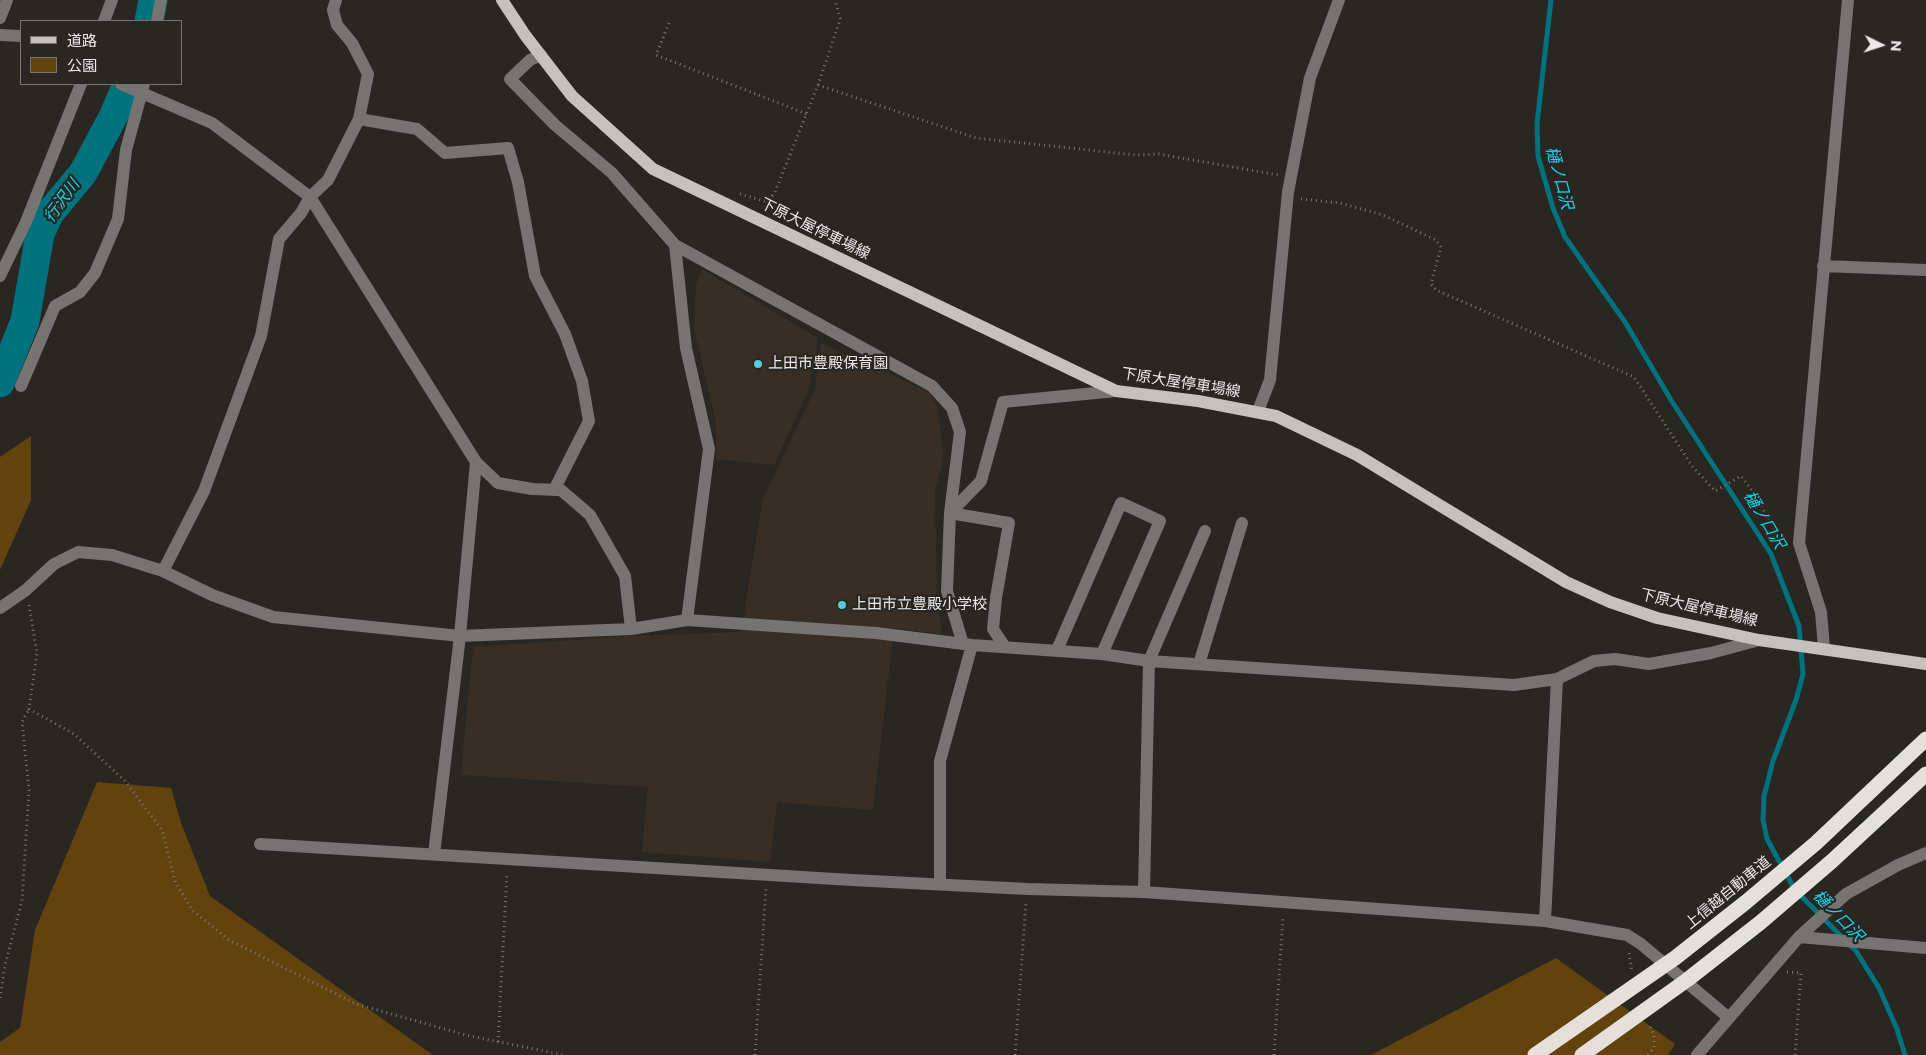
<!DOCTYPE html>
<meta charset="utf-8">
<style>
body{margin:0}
#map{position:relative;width:1926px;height:1055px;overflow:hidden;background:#2a2722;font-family:Montserrat,"Noto Sans JP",sans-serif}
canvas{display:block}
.legend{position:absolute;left:20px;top:20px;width:162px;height:65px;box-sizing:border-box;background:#2a2722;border:1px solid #777470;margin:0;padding:6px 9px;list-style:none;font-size:15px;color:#ebe8e5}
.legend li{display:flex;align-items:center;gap:10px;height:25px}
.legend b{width:25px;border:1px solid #777470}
.north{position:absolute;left:1856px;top:20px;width:50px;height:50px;-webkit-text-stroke:4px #2a2722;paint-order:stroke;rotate:94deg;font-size:14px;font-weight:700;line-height:20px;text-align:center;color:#ebe8e5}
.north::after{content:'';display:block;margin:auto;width:18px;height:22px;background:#ebe8e5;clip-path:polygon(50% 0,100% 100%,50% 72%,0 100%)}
</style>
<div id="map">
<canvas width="1926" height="1055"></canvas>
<ul class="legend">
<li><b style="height:6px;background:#c5c1bc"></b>道路</li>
<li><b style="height:14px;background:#63430d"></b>公園</li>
</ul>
<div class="north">N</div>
</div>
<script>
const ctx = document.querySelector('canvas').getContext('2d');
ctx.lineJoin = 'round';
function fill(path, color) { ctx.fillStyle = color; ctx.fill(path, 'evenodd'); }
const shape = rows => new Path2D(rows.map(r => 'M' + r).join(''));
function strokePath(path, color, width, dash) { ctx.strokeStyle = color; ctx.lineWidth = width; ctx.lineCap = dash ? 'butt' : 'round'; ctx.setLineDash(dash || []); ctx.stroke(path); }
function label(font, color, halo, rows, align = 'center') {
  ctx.font = font + ' Montserrat,"Noto Sans JP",sans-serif'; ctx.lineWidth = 4.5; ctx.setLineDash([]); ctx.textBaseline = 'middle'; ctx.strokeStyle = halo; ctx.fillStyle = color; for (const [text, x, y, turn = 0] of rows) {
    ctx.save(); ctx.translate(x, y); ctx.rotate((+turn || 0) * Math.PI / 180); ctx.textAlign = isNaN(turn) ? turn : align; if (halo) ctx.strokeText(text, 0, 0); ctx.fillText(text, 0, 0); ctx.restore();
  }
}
fill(shape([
 [702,269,818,338,809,389,774,465,716,459,716,422,694,329,696,284],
 [821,343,931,393,938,410,944,460,935,491,937,597,942,634,894,628,873,810,777,802,770,862,642,852,648,787,461,775,473,647,631,636,741,632,763,499,815,389]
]), '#372f25');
fill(shape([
 [31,436,31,500,0,570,0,457],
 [97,782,171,788,181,823,210,896,433,1055,0,1055,0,1042,20,1028,35,930],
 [1556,958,1675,1044,1668,1055,1371,1055]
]), '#63430d');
strokePath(shape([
 [1551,0,1537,124,1538,156,1553,208,1565,237,1625,322,1671,400,1771,554,1799,626,1803,674,1796,700,1773,761,1764,796,1763,820,1767,839,1795,890,1856,951,1879,988,1897,1029,1905,1055]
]), '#00727e', 5);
strokePath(shape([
 [149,21,153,0],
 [0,383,25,321,40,234,49,214,83,173,114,115,127,84]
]), '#00727e', 29);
strokePath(shape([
 [669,23,656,55,807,114],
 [818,85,976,138,1136,155,1159,154,1278,175],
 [740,194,764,201,770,199,775,192,818,85,838,26,840,18,835,0],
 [1301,199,1340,203,1383,215,1436,240,1441,247,1431,284,1436,290,1634,377,1692,466,1715,491,1741,476,1756,496,1773,528,1786,539],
 [29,605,37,653,29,709,74,734,125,781,162,830,175,881,192,910,229,940,356,1004,466,1035,563,1055],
 [1629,953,1632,972],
 [1787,972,1801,973,1795,1055],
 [0,998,5,965,22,901,29,790,22,722,29,709],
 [498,1042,507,873],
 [755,1055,766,888],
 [1015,1055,1026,902],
 [1274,1055,1283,916],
 [1648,1055,1654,1047,1654,1035,1649,1024]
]), '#7b7874', 3, [1, 4]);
strokePath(shape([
 [336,0,333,10,337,25,352,43,368,74,359,119],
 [0,18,7,0],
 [104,21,112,0],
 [157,21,161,0],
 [0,35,21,36],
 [541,55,530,60,510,79,555,125,612,173,675,245,686,348,709,449,687,620],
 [121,84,212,123,310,197,476,462,498,483,532,489,561,490,590,515,625,576,631,629],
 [675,245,932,386,952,408,960,432,950,513,947,591,963,644],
 [1823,266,1926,270],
 [0,276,26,222,81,84],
 [21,386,55,306,80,292,95,273,118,219,126,150,144,84],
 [1258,411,1270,380,1288,192,1310,78,1339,0],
 [950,513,981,481,1003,402,1116,391],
 [950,513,1009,523,996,598,993,629,1005,647],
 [163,571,204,491,261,336,279,239,301,213,310,197,328,180,359,119,417,129,445,153,508,148,518,182,535,276,565,334,582,381,589,421,554,490],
 [0,608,26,590,54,564,78,552,112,555,163,571,212,595,273,617,460,636,631,629,687,620,876,633,972,645,1102,654,1149,661,1514,685,1557,679,1594,661,1615,659,1649,664,1711,653,1759,640],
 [1824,648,1821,612,1799,543,1848,0],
 [1057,650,1121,503,1160,521,1102,654],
 [1199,664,1242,523],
 [260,844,852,880,1027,889,1144,892,1545,921,1627,935,1641,944,1729,1018],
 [434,854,460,636,476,462],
 [940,884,940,761,972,645],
 [1144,892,1149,661,1205,531],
 [1545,921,1557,679],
 [1799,937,1926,948],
 [1697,1055,1799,937,1846,894,1898,865,1926,853]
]), '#767471', 12);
strokePath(shape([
 [502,0,525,35,572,96,653,169,1116,391,1198,401,1276,416,1357,455,1566,582,1610,602,1657,618,1759,640,1926,664]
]), '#c5c1bc', 12);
strokePath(shape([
 [1535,1055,1675,958,1746,902,1816,843,1926,739],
 [1582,1055,1687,980,1761,922,1832,861,1926,774]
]), '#e5e0d9', 15);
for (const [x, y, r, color] of [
 [758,364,5,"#53cbdb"],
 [842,605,5,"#53cbdb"]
]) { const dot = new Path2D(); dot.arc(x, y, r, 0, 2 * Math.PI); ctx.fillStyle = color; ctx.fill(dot); strokePath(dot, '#2a2722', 2); }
label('15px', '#ebe8e5', '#2a2722', [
 ["下原大屋停車場線",815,229,26],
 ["下原大屋停車場線",1181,383,9],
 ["下原大屋停車場線",1699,608,13],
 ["上信越自動車道",1728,893,-39]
]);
label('15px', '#ebe8e5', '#2a2722', [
 ["上田市豊殿保育園",768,364],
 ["上田市立豊殿小学校",852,605]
], 'left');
label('italic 16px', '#09daf0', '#2a2722', [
 ["樋ノ口沢",1559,178,75],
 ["行沢川",62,201,-54],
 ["樋ノ口沢",1764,520,59],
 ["樋ノ口沢",1838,916,46]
]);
</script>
